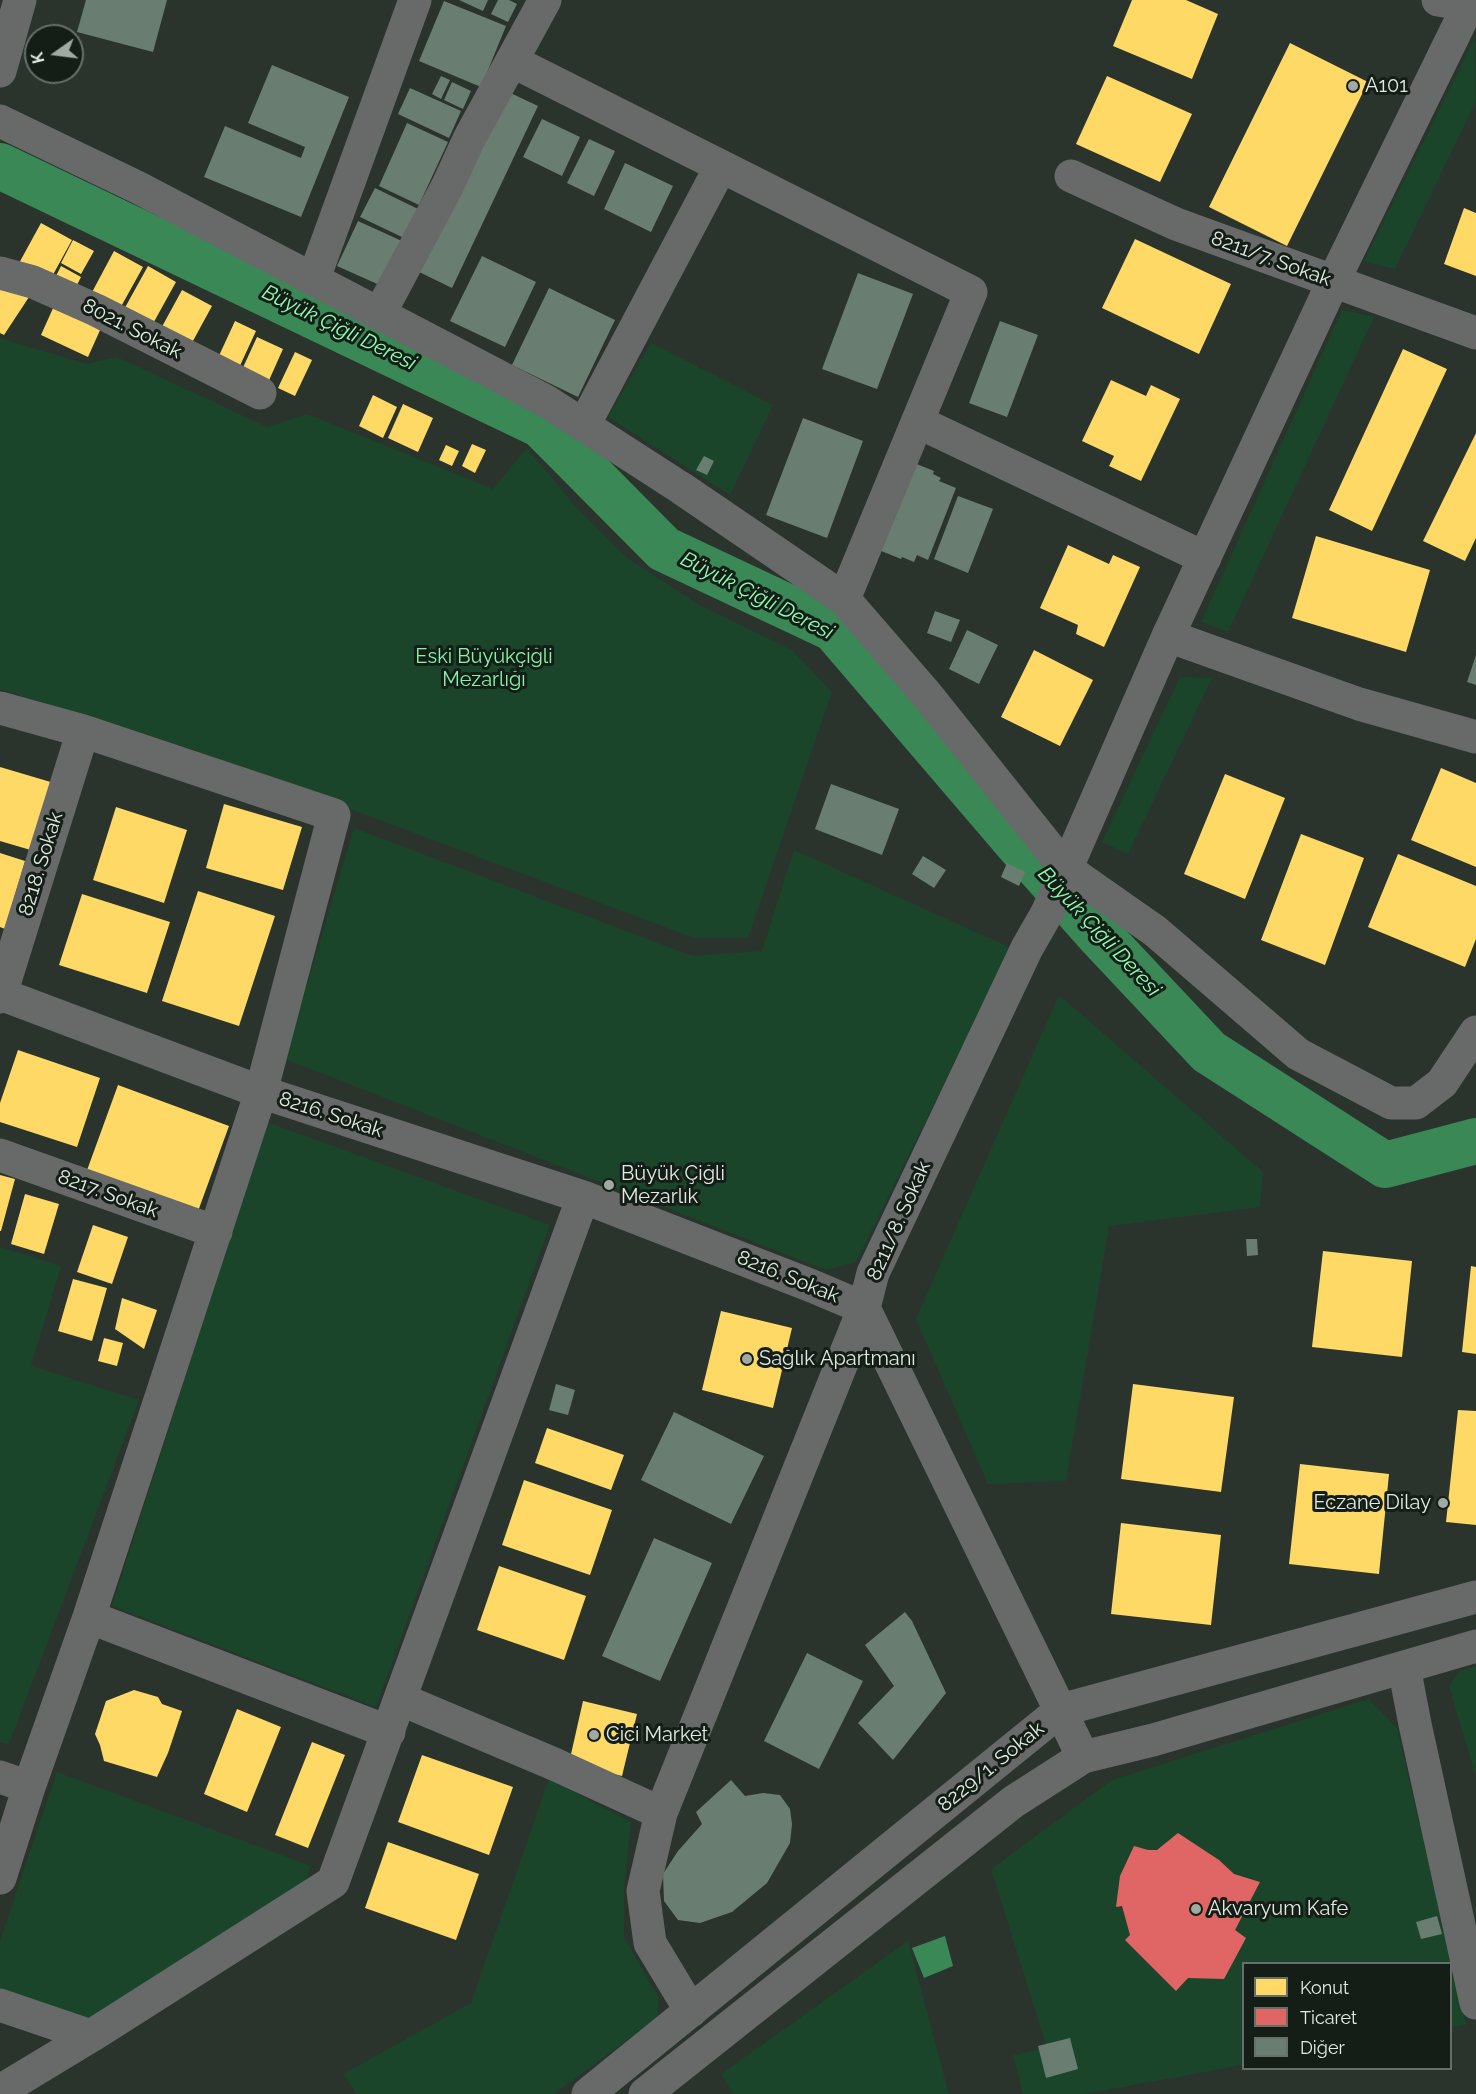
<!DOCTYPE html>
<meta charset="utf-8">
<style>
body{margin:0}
#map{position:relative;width:1476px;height:2094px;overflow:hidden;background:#2a342d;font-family:Raleway,sans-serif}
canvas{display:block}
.legend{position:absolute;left:1242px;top:1962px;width:210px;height:108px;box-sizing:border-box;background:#151d17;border:2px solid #666f68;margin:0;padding:8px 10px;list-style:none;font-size:18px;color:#e0e9e2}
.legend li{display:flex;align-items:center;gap:12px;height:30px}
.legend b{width:30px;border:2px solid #666f68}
.north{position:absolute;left:24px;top:24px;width:60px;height:60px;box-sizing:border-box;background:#151d17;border:2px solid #666f68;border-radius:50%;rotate:256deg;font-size:16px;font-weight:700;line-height:24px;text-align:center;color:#e0e9e2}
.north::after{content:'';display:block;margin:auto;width:21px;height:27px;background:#a0aaa3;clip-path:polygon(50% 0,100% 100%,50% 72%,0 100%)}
</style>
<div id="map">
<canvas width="1476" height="2094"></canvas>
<ul class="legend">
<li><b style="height:16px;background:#ffd966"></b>Konut</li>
<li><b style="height:16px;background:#e06666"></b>Ticaret</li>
<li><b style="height:16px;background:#697e70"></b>Diğer</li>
</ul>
<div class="north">K</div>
</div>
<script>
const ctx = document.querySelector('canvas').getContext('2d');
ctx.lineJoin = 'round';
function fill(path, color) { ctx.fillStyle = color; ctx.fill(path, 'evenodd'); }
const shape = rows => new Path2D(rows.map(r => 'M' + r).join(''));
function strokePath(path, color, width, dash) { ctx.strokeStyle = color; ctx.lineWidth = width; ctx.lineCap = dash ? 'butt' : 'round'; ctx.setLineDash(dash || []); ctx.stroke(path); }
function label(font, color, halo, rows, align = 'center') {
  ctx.font = font + ' Raleway,sans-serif'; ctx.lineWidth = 6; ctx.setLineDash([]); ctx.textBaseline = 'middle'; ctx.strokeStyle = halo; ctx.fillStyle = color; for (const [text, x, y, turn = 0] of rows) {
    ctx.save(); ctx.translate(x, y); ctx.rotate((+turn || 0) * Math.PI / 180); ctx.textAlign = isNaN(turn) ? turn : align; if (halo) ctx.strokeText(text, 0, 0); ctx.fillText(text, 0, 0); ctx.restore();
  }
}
fill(shape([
 [1475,38,1476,101,1395,269,1364,261],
 [1342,310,1374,317,1228,632,1201,622],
 [0,338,86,364,117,357,267,427,307,414,493,489,527,448,575,506,627,558,701,606,792,650,832,692,748,938,694,938,188,748,0,689],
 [651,343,773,405,730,495,608,417],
 [1180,677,1212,678,1128,854,1102,842],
 [354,828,692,956,762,951,794,850,1011,948,856,1262,826,1270,285,1059],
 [1059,995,1263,1172,1260,1207,1109,1226,1066,1481,988,1484,916,1319],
 [267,1122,550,1225,376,1707,112,1606],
 [0,1247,61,1266,31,1366,139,1400,9,1744,0,1742],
 [1476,1666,1476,1777,1449,1686,1460,1671],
 [1369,1699,1397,1728,1466,2025,1451,2028,1450,1964,1244,1964,1243,2065,1084,2094,1023,2094,1013,2055,1047,2048,991,1869,1112,1780],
 [57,1772,311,1866,303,1888,91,2024,0,1992,0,1941],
 [549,1779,631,1822,624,1889,624,1937,658,1997,658,2017,554,2094,357,2094,343,2074,471,2003],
 [908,1941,949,2094,733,2094,721,2074]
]), '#1a452a');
fill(shape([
 [945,1936,953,1966,924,1978,912,1948]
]), '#398856');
fill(shape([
 [1132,0,1186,0,1218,14,1192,79,1113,46],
 [1290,43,1368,82,1287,246,1209,207],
 [1107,76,1192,114,1160,182,1076,144],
 [1464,208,1476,213,1476,276,1444,264],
 [41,223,72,240,49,282,18,265],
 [1135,239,1231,284,1199,354,1102,308],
 [73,240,94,251,81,274,61,263],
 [114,251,143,267,118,312,90,296],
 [61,266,81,277,72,295,52,284],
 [148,266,176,282,150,329,122,313],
 [0,281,29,297,4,335,0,333],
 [182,290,212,306,188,350,158,334],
 [54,306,101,328,88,357,41,335],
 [235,321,256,331,238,370,217,360],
 [257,337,283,349,266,387,240,374],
 [1403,349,1447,369,1372,531,1329,510],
 [295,352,312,360,295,396,278,388],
 [1111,380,1146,396,1151,385,1180,399,1141,481,1109,466,1114,456,1082,441],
 [373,395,397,407,383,438,359,426],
 [403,404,433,418,418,452,388,438],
 [1476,433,1476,538,1465,561,1423,541],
 [472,444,486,450,475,473,462,466],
 [446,445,459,451,452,466,439,460],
 [1316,536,1430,570,1406,652,1292,618],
 [1068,545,1109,564,1113,555,1140,567,1104,647,1076,634,1078,625,1040,608],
 [1034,650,1093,680,1060,746,1001,717],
 [0,767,54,783,34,851,0,841],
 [1441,768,1476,783,1476,867,1411,840],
 [1225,774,1285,798,1245,899,1184,874],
 [224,804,302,827,283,890,206,868],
 [116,807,187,830,164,903,93,880],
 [1301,834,1364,858,1325,965,1261,940],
 [0,853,25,861,5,929,0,927],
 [1398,854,1476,886,1476,939,1465,967,1368,927],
 [198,891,275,916,239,1026,162,1001],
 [82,894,170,922,147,993,59,965],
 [18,1050,100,1078,77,1147,0,1122,0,1103],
 [118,1085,229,1126,197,1214,86,1173],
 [0,1175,15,1179,1,1231,0,1231],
 [25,1194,59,1204,44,1254,11,1244],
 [93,1225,128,1237,112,1284,77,1272],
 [1323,1251,1412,1261,1402,1357,1312,1347],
 [1471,1266,1476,1267,1476,1354,1462,1352],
 [73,1279,107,1288,92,1341,58,1331],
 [122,1298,157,1310,144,1349,115,1329],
 [721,1311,792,1328,773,1408,702,1390],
 [104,1338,123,1343,117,1366,98,1361],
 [1133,1384,1234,1397,1221,1492,1121,1479],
 [1458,1410,1476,1411,1476,1525,1446,1522],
 [547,1428,624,1455,611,1490,535,1463],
 [1300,1464,1389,1474,1379,1574,1289,1564],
 [524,1480,612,1510,590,1575,502,1545],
 [1121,1523,1221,1535,1211,1625,1111,1614],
 [499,1566,586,1596,564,1660,477,1630],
 [134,1690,158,1697,162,1704,182,1711,168,1753,157,1777,104,1761,100,1745,95,1734,106,1701],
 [583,1701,637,1714,622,1776,569,1763],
 [237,1709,281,1727,247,1812,204,1794],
 [312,1742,345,1755,308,1848,275,1835],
 [422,1755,513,1787,489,1855,398,1822],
 [388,1842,479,1874,456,1940,365,1908]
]), '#ffd966');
fill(shape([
 [1178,1833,1219,1860,1234,1874,1260,1882,1235,1930,1246,1938,1224,1979,1188,1978,1176,1991,1125,1940,1130,1935,1122,1906,1116,1907,1120,1876,1134,1846,1148,1850,1157,1850]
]), '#e06666');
strokePath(shape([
 [0,166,541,425,664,549,834,629,1019,845,1099,935,1209,1052,1385,1165,1476,1141]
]), '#398856', 46);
fill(shape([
 [86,0,167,0,153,52,77,32],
 [459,0,488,0,483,11],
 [498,0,509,0,517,4,508,22,491,14],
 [444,1,506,26,481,87,419,61],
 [272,65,349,97,301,217,204,177,225,126,301,158,305,147,248,123],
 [441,76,450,80,441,99,432,94],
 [452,82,471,91,463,109,444,100],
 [410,88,461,111,449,138,398,114],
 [502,89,538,106,452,288,415,270],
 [542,119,580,137,562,176,523,157],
 [407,123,448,142,419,205,379,186],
 [589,139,615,151,594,196,567,183],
 [625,163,673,186,651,232,604,209],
 [375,188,418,209,404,238,360,217],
 [358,221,404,242,384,287,337,266],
 [482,256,536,282,505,347,450,321],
 [858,273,913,294,877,389,822,369],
 [549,288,615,320,578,397,512,365],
 [1000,321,1038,335,1007,417,969,403],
 [803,418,863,441,827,538,766,515],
 [704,456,714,461,707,475,696,470],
 [909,461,934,471,933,474,941,478,939,481,956,488,928,560,917,555,914,562,902,557,901,559,874,548],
 [958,496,993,509,968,573,934,559],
 [935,611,960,620,951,642,927,633],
 [967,630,998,645,979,684,949,669],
 [1476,655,1476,685,1467,682],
 [831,784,899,809,882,855,815,829],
 [923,856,946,870,934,888,912,874],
 [1007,863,1025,872,1019,886,1001,877],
 [1246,1239,1257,1239,1258,1255,1247,1256],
 [556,1384,575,1390,568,1415,549,1410],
 [674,1412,764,1456,731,1524,641,1480],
 [654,1538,712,1563,660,1681,602,1656],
 [905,1612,912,1621,946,1693,893,1760,858,1723,894,1686,865,1645],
 [807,1653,863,1681,819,1769,764,1741],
 [731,1780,745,1796,763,1793,780,1795,790,1809,792,1824,790,1843,767,1883,732,1912,700,1923,678,1920,664,1901,663,1874,678,1851,702,1824,696,1812],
 [1437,1916,1442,1934,1421,1939,1416,1922],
 [1070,2038,1078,2069,1046,2078,1038,2046]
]), '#697e70');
strokePath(shape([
 [1438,0,1476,6],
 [512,61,971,292,844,599],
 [0,71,20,0],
 [0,121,137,187,546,401,681,488,844,599,927,695,1065,868,1155,931,1298,1054,1391,1103,1416,1103,1442,1083,1476,1032],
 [1071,176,1176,224,1476,333],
 [0,273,33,282,96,310,260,393],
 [314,278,415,0],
 [380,313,447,187,469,139,545,0],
 [918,422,1205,558],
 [584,425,721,166],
 [1168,636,1359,704,1476,737],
 [0,708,83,731,334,815,261,1092,89,1617,29,1787,0,1878],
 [0,994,261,1092,583,1197,812,1286,864,1308],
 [0,997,83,731],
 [0,1155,216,1232],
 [864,1308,1083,1757],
 [89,1617,389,1732],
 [1404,1667,1415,1724,1476,2003],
 [400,1699,554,1764,661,1813],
 [0,1777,29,1787],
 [0,2005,91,2036],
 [691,2011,650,1943,643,1891,661,1813,864,1308,873,1273,1027,948,1047,913,1168,636,1333,282,1471,0],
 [0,2091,91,2036,333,1882,583,1197],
 [588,2094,1061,1710,1476,1597],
 [645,2094,1013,1802,1083,1757,1153,1740,1476,1646]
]), '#676a69', 33);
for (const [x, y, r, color] of [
 [1353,86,6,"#a0aaa3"],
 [609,1185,6,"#a0aaa3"],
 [747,1359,6,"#a0aaa3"],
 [1443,1503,6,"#a0aaa3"],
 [594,1735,6,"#a0aaa3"],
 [1196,1909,6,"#a0aaa3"]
]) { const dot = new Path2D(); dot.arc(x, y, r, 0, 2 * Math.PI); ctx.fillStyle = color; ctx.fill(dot); strokePath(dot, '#151d17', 2); }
label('20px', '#e0e9e2', '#151d17', [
 ["A101",1365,86],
 ["Büyük Çiğli",621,1174],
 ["Mezarlık",621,1197],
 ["Sağlık Apartmanı",759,1359],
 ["Eczane Dilay",1431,1503,"right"],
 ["Cici Market",606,1735],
 ["Akvaryum Kafe",1208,1909]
], 'left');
label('20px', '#e0e9e2', '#151d17', [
 ["8211/7. Sokak",1271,259,20],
 ["8021. Sokak",132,329,27],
 ["8218. Sokak",41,864,-73],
 ["8216. Sokak",331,1115,18],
 ["8217. Sokak",108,1194,20],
 ["8211/8. Sokak",899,1221,-66],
 ["8216. Sokak",788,1277,22],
 ["8229/1. Sokak",991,1767,-39]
]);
label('20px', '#84f4a9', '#151d17', [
 ["Eski Büyükçiğli",484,657],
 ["Mezarlığı",484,680]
]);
label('italic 21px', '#8ffeb3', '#151d17', [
 ["Büyük Çiğli Deresi",339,328,26],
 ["Büyük Çiğli Deresi",757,596,27],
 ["Büyük Çiğli Deresi",1099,932,47]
]);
</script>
